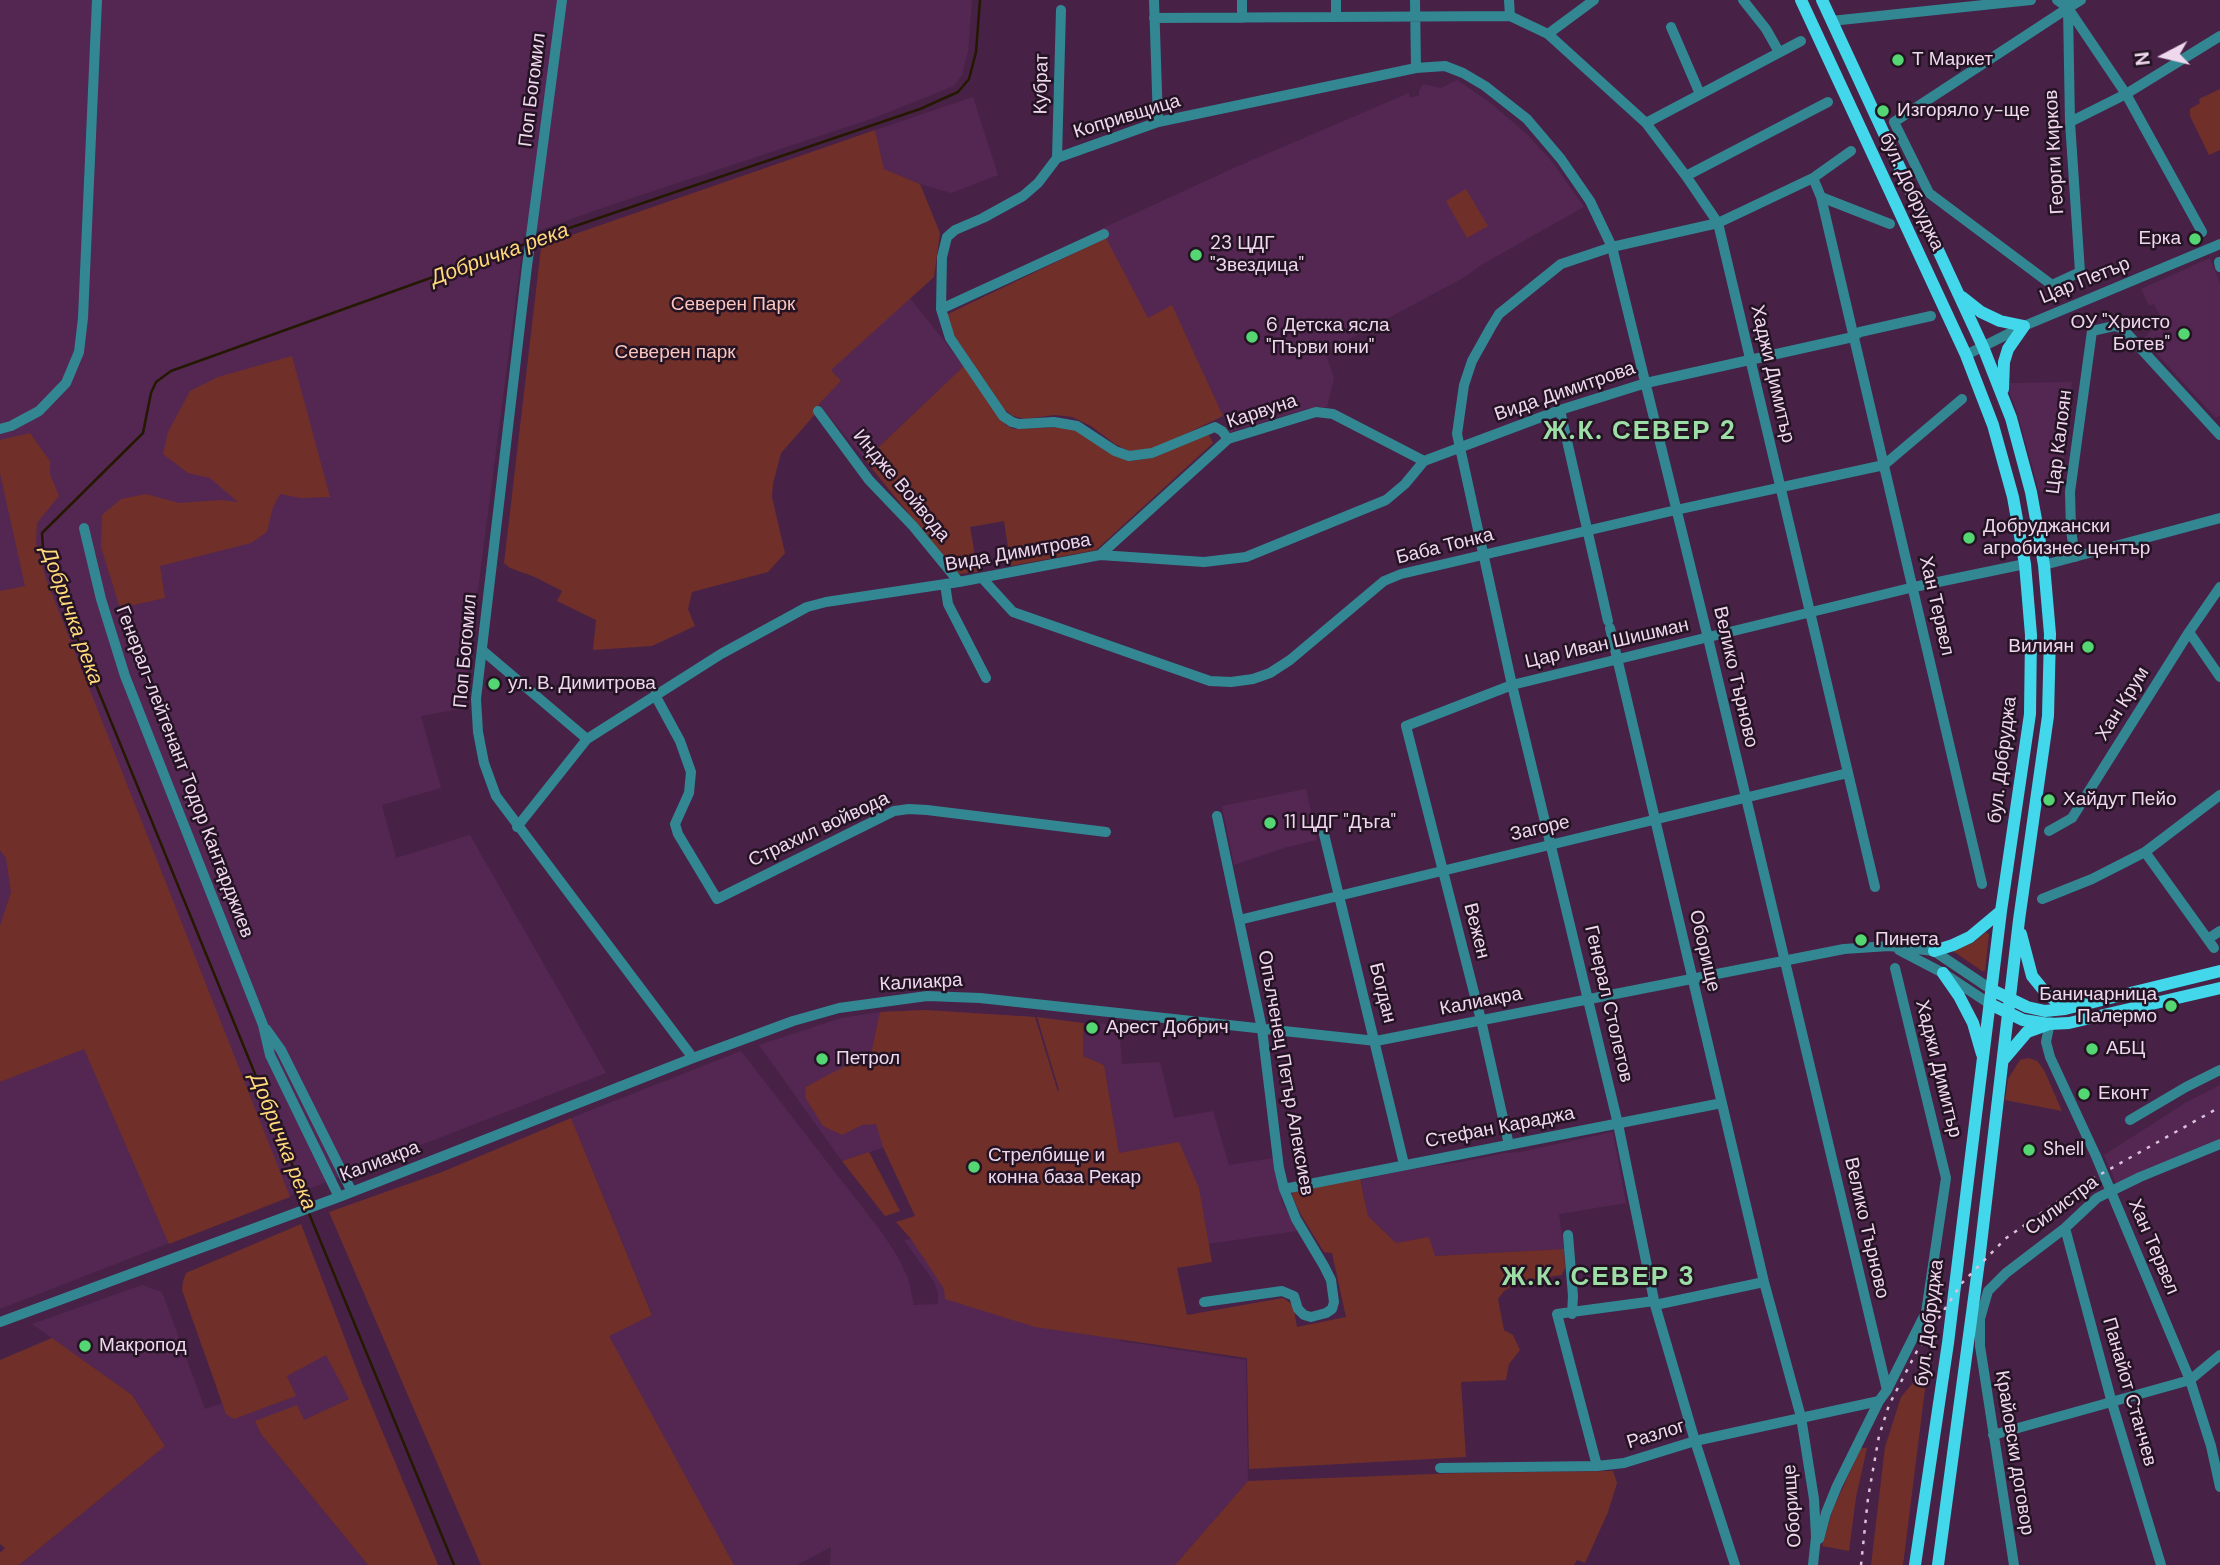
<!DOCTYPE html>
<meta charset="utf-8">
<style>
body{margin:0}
#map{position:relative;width:2220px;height:1565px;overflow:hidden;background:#472246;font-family:"DM Sans",sans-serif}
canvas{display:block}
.north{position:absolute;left:2129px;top:21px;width:70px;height:70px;-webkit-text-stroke:5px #241323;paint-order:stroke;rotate:263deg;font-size:19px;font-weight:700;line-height:28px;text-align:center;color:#efd7ee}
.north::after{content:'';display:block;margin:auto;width:24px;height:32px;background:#efd7ee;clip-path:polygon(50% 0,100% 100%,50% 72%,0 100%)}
</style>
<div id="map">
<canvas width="2220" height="1565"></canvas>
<div class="north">N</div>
</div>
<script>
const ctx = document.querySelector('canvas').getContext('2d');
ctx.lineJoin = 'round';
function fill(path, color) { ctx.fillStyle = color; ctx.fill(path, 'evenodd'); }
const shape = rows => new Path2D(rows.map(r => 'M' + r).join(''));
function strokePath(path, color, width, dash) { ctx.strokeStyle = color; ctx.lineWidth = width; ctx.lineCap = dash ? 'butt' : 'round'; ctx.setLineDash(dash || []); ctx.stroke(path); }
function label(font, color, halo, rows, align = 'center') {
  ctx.font = font + ' "DM Sans",sans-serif'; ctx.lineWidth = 5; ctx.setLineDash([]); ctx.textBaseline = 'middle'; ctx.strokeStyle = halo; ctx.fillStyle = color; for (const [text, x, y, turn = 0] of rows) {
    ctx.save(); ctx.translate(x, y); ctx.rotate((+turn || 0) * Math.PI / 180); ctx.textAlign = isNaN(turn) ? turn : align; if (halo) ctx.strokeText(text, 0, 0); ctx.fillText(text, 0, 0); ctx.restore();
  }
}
fill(shape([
 [0,0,972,0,968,51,962,75,954,86,874,118,602,208,524,236,467,674,466,708,421,716,441,788,382,805,396,858,470,835,606,1073,0,1309],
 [1457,80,1488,101,1528,135,1554,164,1584,207,1481,265,1465,277,1325,352,1334,378,1327,407,1306,409,1230,432,1172,306,1148,319,1101,229,1236,167,1409,93,1410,98,1419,96,1419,91,1423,84,1441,88],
 [973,97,998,175,951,193,920,184,884,169,875,130],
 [2210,258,2220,284,2220,415,2216,418,2143,339,2162,320,2154,304,2149,306,2141,289],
 [910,298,964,366,865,460,819,404,841,381,830,370],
 [2072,382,2060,494,2039,491,2018,416,2006,383],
 [1306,789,1317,840,1284,848,1234,865,1222,806],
 [925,1010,1035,1017,1092,1204,1120,1341,1246,1360,1248,1481,1175,1565,830,1565,831,1547,797,1565,734,1565,608,1336,652,1314,571,1118,741,1051,880,1230,898,1257,908,1278,914,1305,938,1304,938,1293,933,1280,904,1240,1071,1213,1000,1109,842,1161,759,1045,841,1018,880,1012],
 [1083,1023,1119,1024,1122,1064,1160,1062,1174,1118,1213,1111,1229,1165,1273,1158,1282,1202,1297,1231,1208,1244,1199,1188,1119,1153,1104,1065,1083,1056],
 [2220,1085,2220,1140,2116,1183,2104,1155,2185,1103],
 [1613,1132,1626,1203,1559,1214,1564,1249,1434,1256,1396,1243,1368,1216,1361,1180,1414,1168,1456,1163,1505,1153,1520,1152],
 [142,1285,162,1292,205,1409,223,1403,227,1414,295,1395,287,1376,326,1354,349,1399,304,1420,256,1422,261,1434,368,1565,19,1565,165,1446,132,1395,32,1324]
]), '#532752');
fill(shape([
 [2220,89,2220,150,2209,155,2190,116,2190,109,2200,103,2199,99],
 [875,130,884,169,920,184,940,233,934,277,831,370,841,381,819,404,818,411,781,453,773,484,772,497,785,553,768,572,692,592,688,609,695,626,652,646,593,650,596,620,557,601,562,591,535,577,510,568,504,563,541,248,546,244],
 [1466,189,1488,226,1467,238,1446,201],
 [1106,238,1148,318,1172,305,1223,416,1154,449,1131,452,1115,444,1091,426,1072,417,1055,415,1025,419,1013,416,1004,409,958,341,949,327,946,315],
 [292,356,330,497,301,498,280,494,273,507,267,532,251,543,160,566,165,598,120,608,101,547,102,515,121,499,146,494,179,503,221,500,238,502,210,478,188,473,163,454,168,432,190,391,218,377],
 [964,366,1005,424,1013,429,1067,427,1077,431,1111,454,1132,461,1151,458,1208,433,1213,443,1096,550,1011,566,1004,521,970,527,978,572,958,574,865,460],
 [30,433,50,461,50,474,59,496,37,523,36,543,46,579,290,1197,169,1244,84,1049,0,1082,0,926,11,892,6,858,0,850,0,591,25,586,0,473,0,440],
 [1986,932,1989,934,1985,971,1982,971,1953,951,1974,942],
 [925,1010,1035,1017,1058,1092,1059,1090,1037,1017,1083,1023,1083,1056,1104,1065,1119,1153,1179,1142,1199,1188,1212,1262,1177,1268,1187,1315,1283,1298,1293,1305,1297,1327,1346,1317,1332,1253,1324,1252,1301,1215,1292,1196,1293,1192,1360,1178,1368,1216,1396,1243,1429,1237,1435,1256,1564,1249,1565,1268,1562,1275,1525,1280,1504,1291,1498,1299,1504,1330,1513,1335,1520,1350,1509,1364,1506,1380,1461,1382,1466,1457,1249,1469,1247,1358,1035,1327,945,1299,944,1289,927,1263,911,1239,896,1222,915,1216,883,1147,876,1124,862,1125,842,1135,823,1126,805,1097,806,1087,822,1078,848,1065,870,1059,880,1012],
 [2029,1058,2037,1061,2044,1070,2062,1111,2005,1100,2008,1079,2020,1060],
 [571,1118,652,1315,609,1336,734,1565,481,1565,329,1212,442,1172],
 [869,1152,900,1211,885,1216,842,1161],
 [301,1224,360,1378,438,1565,368,1565,261,1434,255,1421,297,1405,304,1420,349,1399,326,1355,287,1376,296,1396,234,1419,226,1414,182,1290,183,1281,186,1273],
 [52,1338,132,1395,165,1446,19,1565,0,1565,0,1553,5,1548,0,1544,0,1360],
 [1923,1371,1927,1373,1903,1565,1871,1565,1885,1447,1901,1397],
 [1861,1448,1867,1448,1856,1497,1849,1551,1822,1546,1833,1509],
 [1613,1471,1617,1483,1608,1512,1585,1563,1577,1560,1574,1565,1175,1565,1248,1481,1459,1473]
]), '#703029');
strokePath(shape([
 [534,240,920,109,958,92,969,79,976,52,980,0],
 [306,1205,300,1184,83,653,43,549,42,533,143,433,151,393,156,382,171,371,528,243],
 [308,1211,454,1565]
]), '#241900', 2.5);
strokePath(shape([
 [562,0,527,266,476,699,478,732,484,763,496,796,693,1058],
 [1154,0,1158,122],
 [1242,0,1242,18],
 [1336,0,1336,17],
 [1415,0,1416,68],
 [1509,0,1510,16],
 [1743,0,1766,29,1779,52],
 [2057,0,2068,8,2126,94,2202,232],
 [2067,0,2068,8,2070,122,2080,272,2052,285,1929,193,1894,122,2068,8,2081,0],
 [1154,18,1510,16,1548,34,1646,123,1686,176,1718,223,1875,887],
 [1831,21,2031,0],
 [1671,27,1700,94],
 [1548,34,1594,0],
 [2070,122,2126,94,2220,36],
 [1646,123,1801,41],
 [1057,158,1061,10],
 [1686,176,1828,102],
 [1813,178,1821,197,1982,884],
 [1821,197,1890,224],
 [1104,234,941,309,950,338,1003,416,1012,422,1019,424,1054,422,1077,426,1115,451,1129,456,1152,453,1215,427,1222,431,1228,439],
 [2219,262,2220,267],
 [941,309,942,257,947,237,955,230,983,218,1023,196,1038,183,1057,158,1158,122,1416,68,1445,66,1463,73,1485,86,1527,119,1561,159,1590,201,1612,247,1708,638,1887,1390],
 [1966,355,2024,326,2220,244],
 [1560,410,1608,621],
 [818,411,869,480,913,526,959,582],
 [0,429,11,426,39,411,66,383,79,352,83,318,97,0],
 [84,528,101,599,125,676,263,1025,270,1055,339,1197],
 [1100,555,1228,439,1306,415,1316,412,1333,414,1424,461],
 [2075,557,2071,530,2070,492,2092,331,2114,326,2122,328,2220,435],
 [2044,565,2220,518],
 [982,578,1013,612,1210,681,1231,682,1253,679,1270,673,1290,660,1384,581,1401,574,1676,510,1884,465,1962,399],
 [945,584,948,604,986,678],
 [1610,628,1764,1282,1801,1417,1814,1499,1816,1537,1813,1565],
 [2189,632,2220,677],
 [482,650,587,739],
 [655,695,680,741,691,772,689,793,675,824,678,834,717,899,894,811,909,809,927,810,1106,832],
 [517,827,587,739,721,654,807,607,826,602,959,582,1100,555,1204,562,1246,557,1386,500,1405,484,1424,461,1560,410,1646,383,1853,337,1860,332,1931,316],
 [1323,830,1404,1164],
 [2049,831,2072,818,2189,632,2220,587],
 [2145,852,2214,948],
 [2042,899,2092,879,2145,852,2220,795],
 [1239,920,1848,773],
 [2208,939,2220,931],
 [1899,950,1943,973,1990,1004],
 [2050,1022,2046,1042,2050,1057,2096,1156,2190,1380,2211,1446,2220,1487],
 [266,1029,281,1050,352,1192],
 [2130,1120,2186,1087,2220,1070],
 [1509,1145,1481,1020,1406,726,1512,685,1914,587,2025,564],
 [1284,1189,1722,1103],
 [2065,1228,2112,1403,2161,1565],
 [1568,1235,1573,1296,1572,1314],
 [1204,1302,1282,1291,1294,1296,1298,1309,1304,1315,1311,1317,1326,1313,1332,1309,1334,1302,1331,1280,1324,1266,1296,1219,1284,1189,1279,1168,1262,1029,1217,816],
 [1655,1305,1764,1282],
 [0,1322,339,1197,693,1058,793,1021,839,1008,927,996,980,998,1376,1041,1844,949,1889,946,1934,951,1992,990],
 [1993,1435,2190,1380,2220,1355],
 [1597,1466,1557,1314,1654,1301],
 [1440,1468,1597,1466,1624,1463,1695,1441,1879,1401],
 [1819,1539,1826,1513,1837,1486,1879,1401,1887,1390,1926,1312,1946,1178,1895,968],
 [1735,1565,1695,1441,1655,1305,1618,1124,1512,685,1457,434,1464,385,1472,361,1491,327,1499,314,1561,264,1612,247,1718,223,1813,178,1851,151],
 [2014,1565,1980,1346,1980,1319,1988,1291,2006,1273,2065,1228,2097,1198,2140,1177,2220,1144]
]), '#328793', 10);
strokePath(shape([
 [1801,0,1966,355,1993,425,2013,497,2025,564,2031,635,2030,714,2001,911,1948,1343,1915,1565],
 [1822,0,1983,347,2011,418,2031,492,2037,525,2044,565,2050,634,2048,716,2019,920,1979,1261,1938,1565],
 [1962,297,1981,312,2000,321,2024,326,2008,349,2004,362,2003,389],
 [2021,934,2032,976,2045,992,2065,1009],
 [1934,951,1953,945,1970,937,2001,911],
 [1943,973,1959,996,1973,1023,1982,1054],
 [1992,990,2027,1007,2045,1011,2065,1009,2220,971],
 [1990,1004,2023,1020,2049,1024,2069,1023,2220,988],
 [2004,1059,2027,1032,2049,1024]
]), '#43d7eb', 12);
strokePath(shape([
 [1861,1565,1868,1498,1879,1436,1889,1405,1917,1351,1962,1283,2005,1239,2078,1187,2220,1107]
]), '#dbc1da', 2.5, [3.5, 7]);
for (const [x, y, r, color] of [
 [1898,60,7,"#54d672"],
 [1883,111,7,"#54d672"],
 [2195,239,7,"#54d672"],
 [1196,255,7,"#54d672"],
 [2184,334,7,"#54d672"],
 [1252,337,7,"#54d672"],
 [1969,538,7,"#54d672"],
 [2088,647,7,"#54d672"],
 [494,684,7,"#54d672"],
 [2049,800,7,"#54d672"],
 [1270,823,7,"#54d672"],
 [1861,940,7,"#54d672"],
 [2171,1006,7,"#54d672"],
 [1092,1028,7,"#54d672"],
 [2092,1049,7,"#54d672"],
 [822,1059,7,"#54d672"],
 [2084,1094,7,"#54d672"],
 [2029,1150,7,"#54d672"],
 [974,1167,7,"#54d672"],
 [85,1346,7,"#54d672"]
]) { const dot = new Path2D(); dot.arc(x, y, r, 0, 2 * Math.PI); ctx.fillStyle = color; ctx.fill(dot); strokePath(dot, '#241323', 2.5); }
label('19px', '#efd7ee', '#241323', [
 ["Т Маркет",1912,60],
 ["Изгоряло у-ще",1897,111],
 ["Ерка",2181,239,"right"],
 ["23 ЦДГ",1210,244],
 ["\"Звездица\"",1210,266],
 ["ОУ \"Христо",2170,323,"right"],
 ["Ботев\"",2170,345,"right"],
 ["6 Детска ясла",1266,326],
 ["\"Първи юни\"",1266,348],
 ["Добруджански",1983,527],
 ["агробизнес център",1983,549],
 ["Вилиян",2074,647,"right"],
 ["ул. В. Димитрова",508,684],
 ["Хайдут Пейо",2063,800],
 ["11 ЦДГ \"Дъга\"",1284,823],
 ["Пинета",1875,940],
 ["Баничарница",2157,995,"right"],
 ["Палермо",2157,1017,"right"],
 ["Арест Добрич",1106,1028],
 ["АБЦ",2106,1049],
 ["Петрол",836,1059],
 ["Еконт",2098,1094],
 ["Shell",2043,1150],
 ["Стрелбище и",988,1156],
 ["конна база Рекар",988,1178],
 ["Макропод",99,1346]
], 'left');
label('19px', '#efd7ee', '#241323', [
 ["Кубрат",1042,84,-89],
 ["Поп Богомил",533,90,-83],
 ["Копривщица",1127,117,-17],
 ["Георги Кирков",2055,152,-93],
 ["бул. Добруджа",1911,192,65],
 ["Цар Петър",2085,281,-22],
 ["Хаджи Димитър",1772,374,77],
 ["Вида Димитрова",1565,392,-19],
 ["Карвуна",1262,412,-18],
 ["Цар Калоян",2060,442,-83],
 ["Индже Войвода",901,486,50],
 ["Баба Тонка",1445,547,-14],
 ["Вида Димитрова",1018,553,-10],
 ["Хан Тервел",1936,606,77],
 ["Цар Иван Шишман",1607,644,-13],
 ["Поп Богомил",466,651,-85],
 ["Велико Търново",1735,677,77],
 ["Хан Крум",2123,704,-58],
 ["бул. Добруджа",2003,760,-83],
 ["Генерал-лейтенант Тодор Кантарджиев",184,772,69],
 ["Загоре",1540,829,-13],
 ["Страхил войвода",819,830,-25],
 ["Вежен",1476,931,76],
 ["Оборище",1704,951,77],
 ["Калиакра",921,983,-3],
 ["Богдан",1382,993,76],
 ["Калиакра",1481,1002,-11],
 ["Генерал Столетов",1608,1004,77],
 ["Хаджи Димитър",1938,1069,76],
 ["Опълченец Петър Алексиев",1285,1073,80],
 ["Стефан Караджа",1500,1128,-11],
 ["Калиакра",380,1162,-21],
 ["Силистра",2062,1206,-37],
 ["Велико Търново",1866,1228,77],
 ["Хан Тервел",2153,1247,67],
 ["бул. Добруджа",1930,1323,-83],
 ["Панайот Станчев",2129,1392,74],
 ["Разлог",1656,1435,-17],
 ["Крайовски договор",2014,1453,81],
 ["Оборище",1793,1506,-94]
]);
label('19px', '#fac6be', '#241323', [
 ["Северен Парк",733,305],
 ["Северен парк",675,353]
]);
label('italic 21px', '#ffd97a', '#241323', [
 ["Добричка река",500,255,-20],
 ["Добричка река",71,616,70],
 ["Добричка река",282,1142,68]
]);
ctx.letterSpacing = '2px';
label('bold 26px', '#9ddda6', '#241323', [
 ["Ж.К. СЕВЕР 2",1640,432],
 ["Ж.К. СЕВЕР 3",1599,1278]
]);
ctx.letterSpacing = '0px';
</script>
